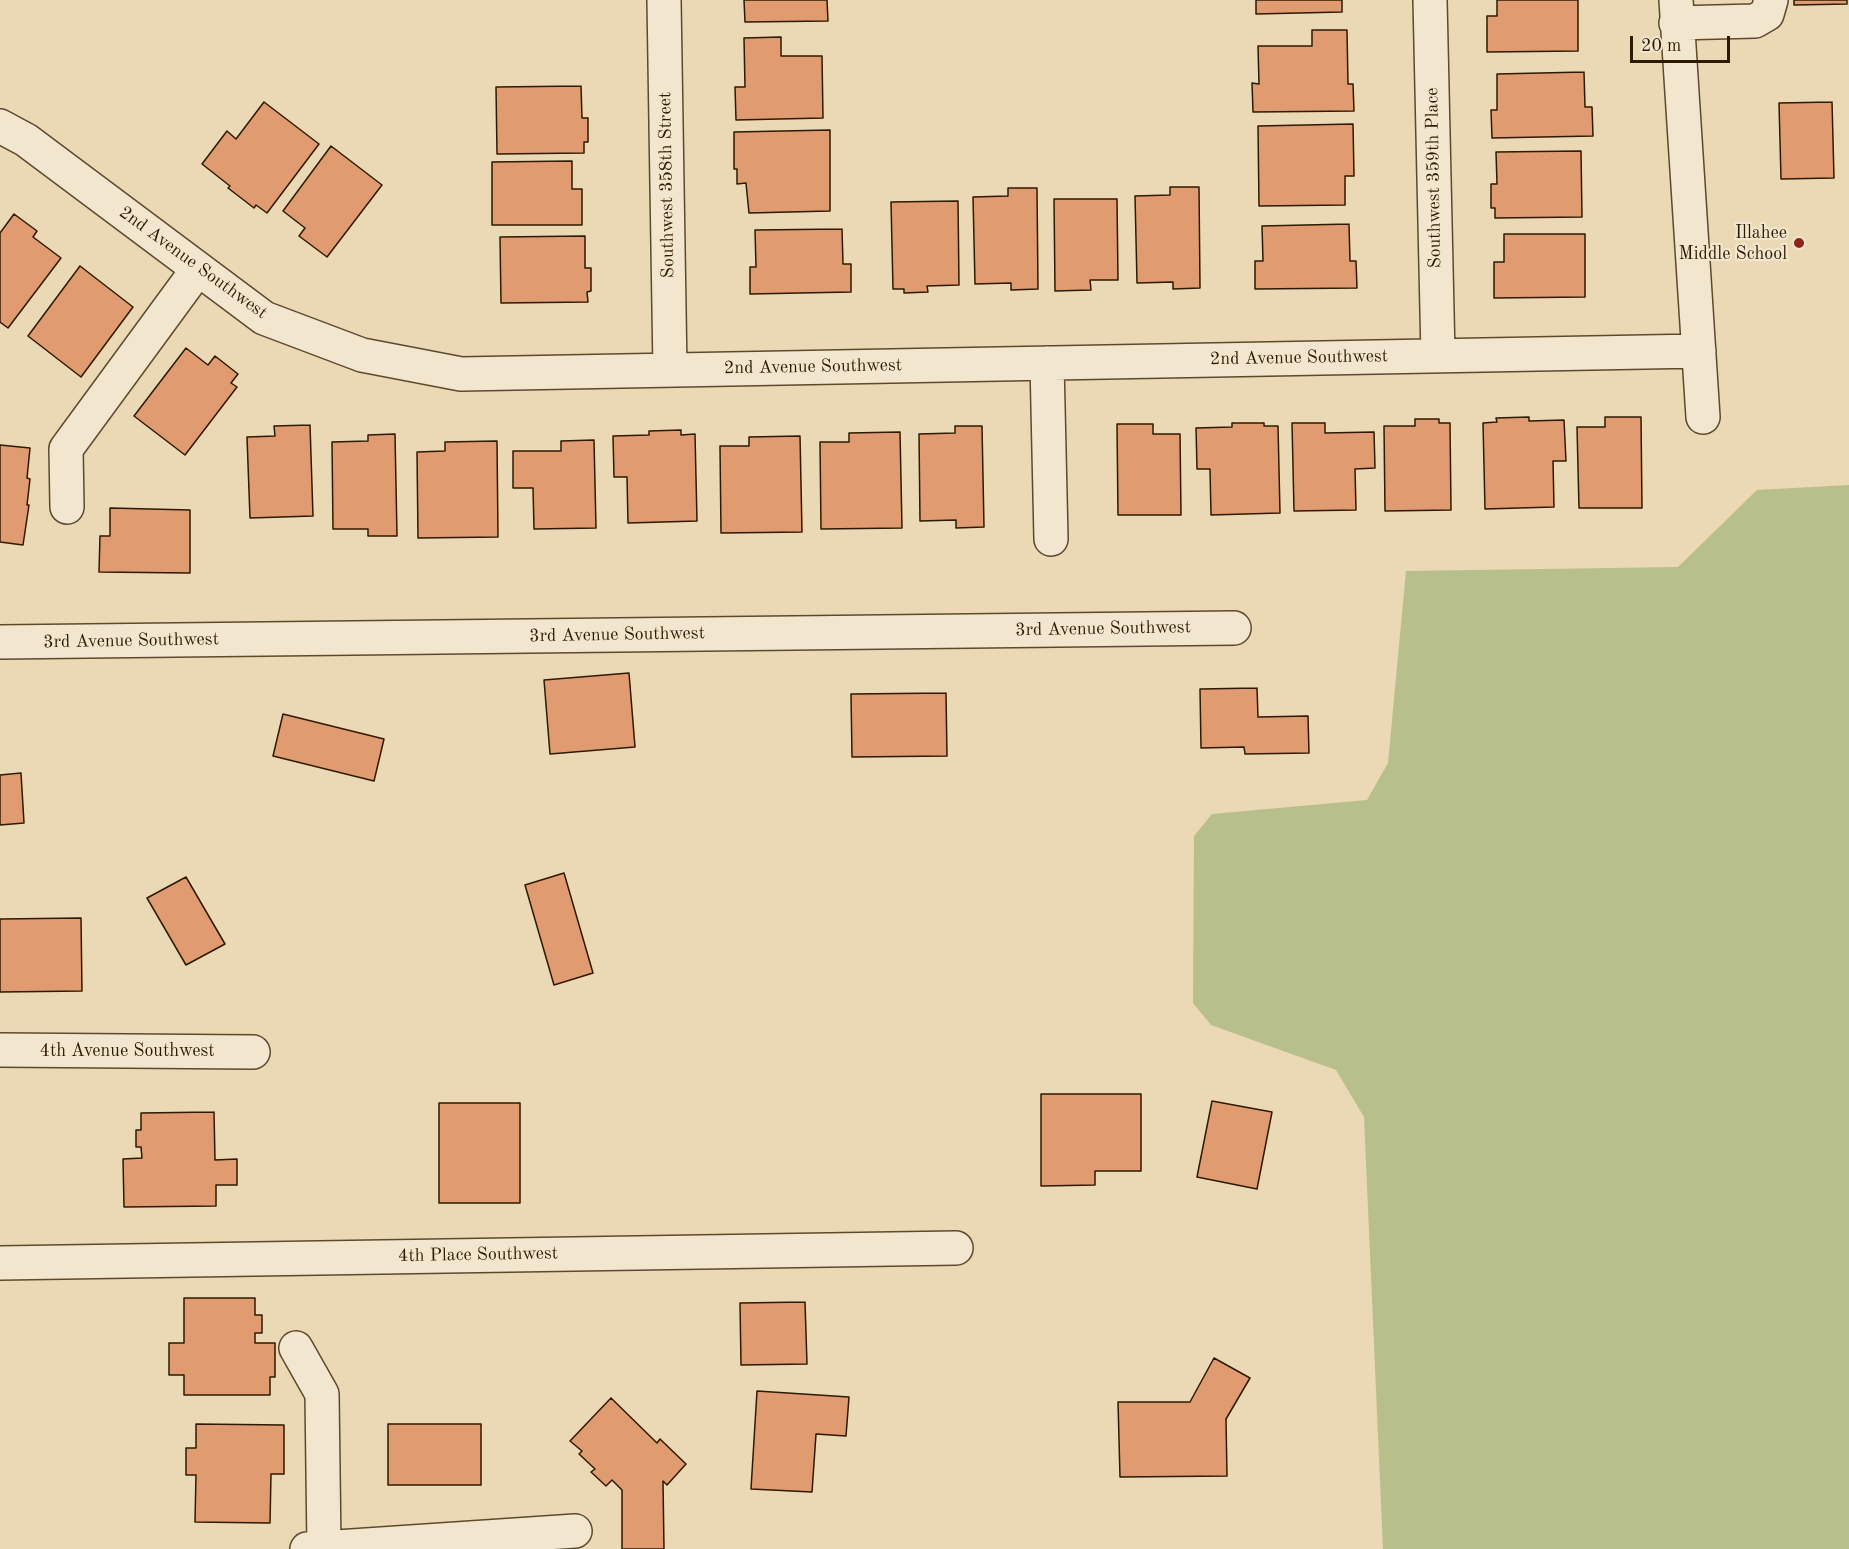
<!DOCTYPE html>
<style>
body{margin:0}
#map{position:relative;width:1849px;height:1549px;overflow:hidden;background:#ebd8b4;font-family:"Old Standard TT",serif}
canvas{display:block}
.scale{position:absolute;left:1630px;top:36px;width:100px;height:27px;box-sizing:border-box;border:3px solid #2e1a00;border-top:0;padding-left:8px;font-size:18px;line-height:21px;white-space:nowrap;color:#2e1a00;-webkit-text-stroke:4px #f2e6ce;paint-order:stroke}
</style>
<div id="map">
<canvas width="1849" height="1549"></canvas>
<div class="scale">20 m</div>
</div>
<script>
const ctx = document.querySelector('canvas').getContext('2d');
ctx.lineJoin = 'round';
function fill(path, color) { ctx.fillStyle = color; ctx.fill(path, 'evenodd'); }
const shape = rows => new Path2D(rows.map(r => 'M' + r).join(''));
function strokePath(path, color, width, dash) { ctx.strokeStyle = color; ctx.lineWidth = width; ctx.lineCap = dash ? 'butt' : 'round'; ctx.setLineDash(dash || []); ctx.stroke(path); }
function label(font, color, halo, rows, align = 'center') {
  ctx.font = font + ' "Old Standard TT",serif'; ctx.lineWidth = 4.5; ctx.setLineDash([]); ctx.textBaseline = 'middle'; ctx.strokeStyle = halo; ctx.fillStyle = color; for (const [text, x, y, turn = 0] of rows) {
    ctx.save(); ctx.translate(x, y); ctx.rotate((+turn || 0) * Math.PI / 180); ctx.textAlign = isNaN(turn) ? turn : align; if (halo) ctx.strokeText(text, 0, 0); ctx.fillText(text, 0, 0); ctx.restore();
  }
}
fill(shape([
 [1849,485,1849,1549,1383,1549,1364,1117,1336,1070,1211,1025,1193,1003,1194,836,1212,814,1367,800,1388,763,1406,571,1678,567,1757,490]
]), '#b7bf8d');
const building = shape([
 [744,0,827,0,828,21,745,22,744,0],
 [1256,0,1342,0,1342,12,1256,14,1256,0],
 [1497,0,1578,0,1578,51,1487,52,1487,16,1497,16,1497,0],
 [1794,0,1847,0,1847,4,1794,5,1794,0],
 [1312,30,1347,30,1348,84,1353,84,1354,111,1253,112,1252,83,1259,84,1258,46,1312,46,1312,30],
 [781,37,781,56,822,56,823,118,736,120,735,87,745,87,744,38,781,37],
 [1584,72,1585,107,1592,107,1593,136,1492,138,1491,110,1497,110,1497,74,1584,72],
 [581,86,582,118,588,118,588,142,584,142,584,153,497,154,496,87,581,86],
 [264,102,319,144,267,213,256,205,254,208,228,188,230,186,202,164,227,131,236,139,264,102],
 [1832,102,1834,178,1781,179,1779,103,1832,102],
 [1353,124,1354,176,1345,176,1345,205,1259,206,1258,126,1353,124],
 [830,130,830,211,749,213,746,183,737,184,737,169,734,169,734,132,830,130],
 [331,146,382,185,327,257,299,236,305,228,283,211,331,146],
 [1581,151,1582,217,1495,218,1495,208,1491,208,1491,184,1497,184,1496,152,1581,151],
 [572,161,572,189,582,189,582,225,492,225,492,162,572,161],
 [1170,187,1199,187,1200,288,1173,289,1173,282,1137,283,1135,196,1170,195,1170,187],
 [1008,188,1037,188,1038,289,1011,290,1011,283,975,284,973,197,1008,196,1008,188],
 [1054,199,1117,199,1118,280,1090,280,1091,290,1055,291,1054,199],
 [958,201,959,285,927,286,928,292,904,293,904,289,893,289,891,202,958,201],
 [14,214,37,231,33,237,61,258,8,328,0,322,0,233,14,214],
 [1349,224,1350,261,1356,261,1357,288,1255,289,1255,261,1263,261,1262,226,1349,224],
 [842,229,843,264,851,264,851,292,750,294,750,267,756,267,755,230,842,229],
 [1504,234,1585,234,1585,297,1494,298,1494,262,1504,262,1504,234],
 [585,236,585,268,591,268,591,291,587,292,588,302,501,303,500,237,585,236],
 [80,266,133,307,81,377,28,336,80,266],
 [186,348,208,365,215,356,238,374,231,383,237,387,185,455,134,416,186,348],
 [1529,417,1529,421,1564,420,1566,461,1553,461,1554,507,1485,509,1483,423,1497,422,1496,418,1529,417],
 [1605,417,1641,417,1642,508,1579,508,1577,427,1605,427,1605,417],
 [1415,419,1439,419,1439,423,1450,423,1451,510,1385,511,1384,426,1415,426,1415,419],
 [1232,423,1264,423,1264,426,1278,426,1280,513,1211,515,1210,469,1197,469,1196,428,1232,427,1232,423],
 [1292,423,1325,423,1325,433,1374,432,1375,468,1355,469,1356,510,1294,511,1292,423],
 [1117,424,1153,424,1153,434,1180,434,1181,515,1118,515,1117,424],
 [310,425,313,516,250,518,247,437,275,436,274,426,310,425],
 [955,426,982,426,984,527,956,528,956,520,920,521,919,434,955,433,955,426],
 [681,430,681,435,695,434,697,521,628,523,627,477,614,477,613,436,649,435,649,431,681,430],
 [900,432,902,528,821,529,820,442,849,442,849,433,900,432],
 [395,434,397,536,368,536,368,529,333,529,332,442,368,441,368,435,395,434],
 [800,436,802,532,721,533,720,446,749,446,749,437,800,436],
 [594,440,596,528,534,529,533,488,513,488,513,451,561,451,561,441,594,440],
 [497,441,498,537,418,538,417,452,445,451,445,442,497,441],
 [0,445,30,448,27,478,30,479,27,505,29,505,23,545,0,542,0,445],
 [110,508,190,510,190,573,99,572,100,536,110,536,110,508],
 [629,673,635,747,550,754,544,680,629,673],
 [1257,688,1258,717,1308,716,1309,753,1245,754,1244,747,1201,748,1200,689,1257,688],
 [946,693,947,756,852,757,851,694,946,693],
 [283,714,384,739,374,781,273,756,283,714],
 [21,773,24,823,0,825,0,775,21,773],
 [564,873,593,973,554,985,525,885,564,873],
 [186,877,225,944,186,965,147,898,186,877],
 [81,918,82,991,0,992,0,919,81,918],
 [1041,1094,1141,1094,1141,1171,1095,1171,1095,1185,1041,1186,1041,1094],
 [1212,1101,1272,1112,1257,1189,1197,1177,1212,1101],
 [439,1103,520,1103,520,1203,439,1203,439,1103],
 [214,1112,215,1160,237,1159,237,1185,216,1185,216,1206,124,1207,123,1159,142,1158,141,1147,136,1147,136,1130,141,1130,141,1113,214,1112],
 [184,1298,255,1298,255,1315,262,1315,262,1333,255,1333,255,1343,275,1343,275,1377,270,1377,270,1395,184,1395,184,1375,169,1375,169,1343,184,1343,184,1298],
 [805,1302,807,1364,741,1365,740,1303,805,1302],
 [1214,1358,1250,1378,1226,1419,1227,1476,1120,1477,1118,1402,1190,1402,1214,1358],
 [757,1391,849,1397,846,1436,816,1434,812,1492,751,1489,757,1391],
 [611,1398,657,1443,660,1439,686,1464,667,1485,663,1481,664,1549,622,1549,622,1490,612,1480,606,1486,591,1472,595,1469,579,1454,582,1451,570,1441,611,1398],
 [196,1424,284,1425,284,1474,271,1474,270,1523,195,1522,196,1475,186,1475,186,1448,196,1448,196,1424],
 [388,1424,481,1424,481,1485,388,1485,388,1424]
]);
fill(building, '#e09b70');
strokePath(building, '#2e1a00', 1.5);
const minor = shape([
 [664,0,670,370],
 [1430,0,1438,356],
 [1676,0,1703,417],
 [1676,23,1755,21,1767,14,1771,0],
 [0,126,26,140,264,318,362,355,461,374,1699,351],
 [1047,363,1051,539],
 [67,507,66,449,198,269],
 [0,642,1234,628],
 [0,1050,253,1052],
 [0,1263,956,1248],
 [296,1348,322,1394,324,1548],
 [307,1549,575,1531]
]);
strokePath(minor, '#5d4a2d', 36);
strokePath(minor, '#f2e6ce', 33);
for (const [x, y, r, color] of [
 [1799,243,6,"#8f2418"]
]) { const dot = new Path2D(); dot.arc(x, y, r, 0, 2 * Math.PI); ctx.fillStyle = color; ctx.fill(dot); strokePath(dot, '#f2e6ce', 2); }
label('18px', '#2e1a00', '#f2e6ce', [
 ["Southwest 359th Place",1434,178,-91],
 ["Southwest 358th Street",667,185,-91],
 ["2nd Avenue Southwest",193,263,36],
 ["2nd Avenue Southwest",1299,358,-1],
 ["2nd Avenue Southwest",813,367,-1],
 ["3rd Avenue Southwest",1103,629,-1],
 ["3rd Avenue Southwest",617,635,-1],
 ["3rd Avenue Southwest",131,641,-1],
 ["4th Avenue Southwest",127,1051],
 ["4th Place Southwest",478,1255,-1]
]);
label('18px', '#2e1a00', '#f2e6ce', [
 ["Illahee",1787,233],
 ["Middle School",1787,254]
], 'right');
</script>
